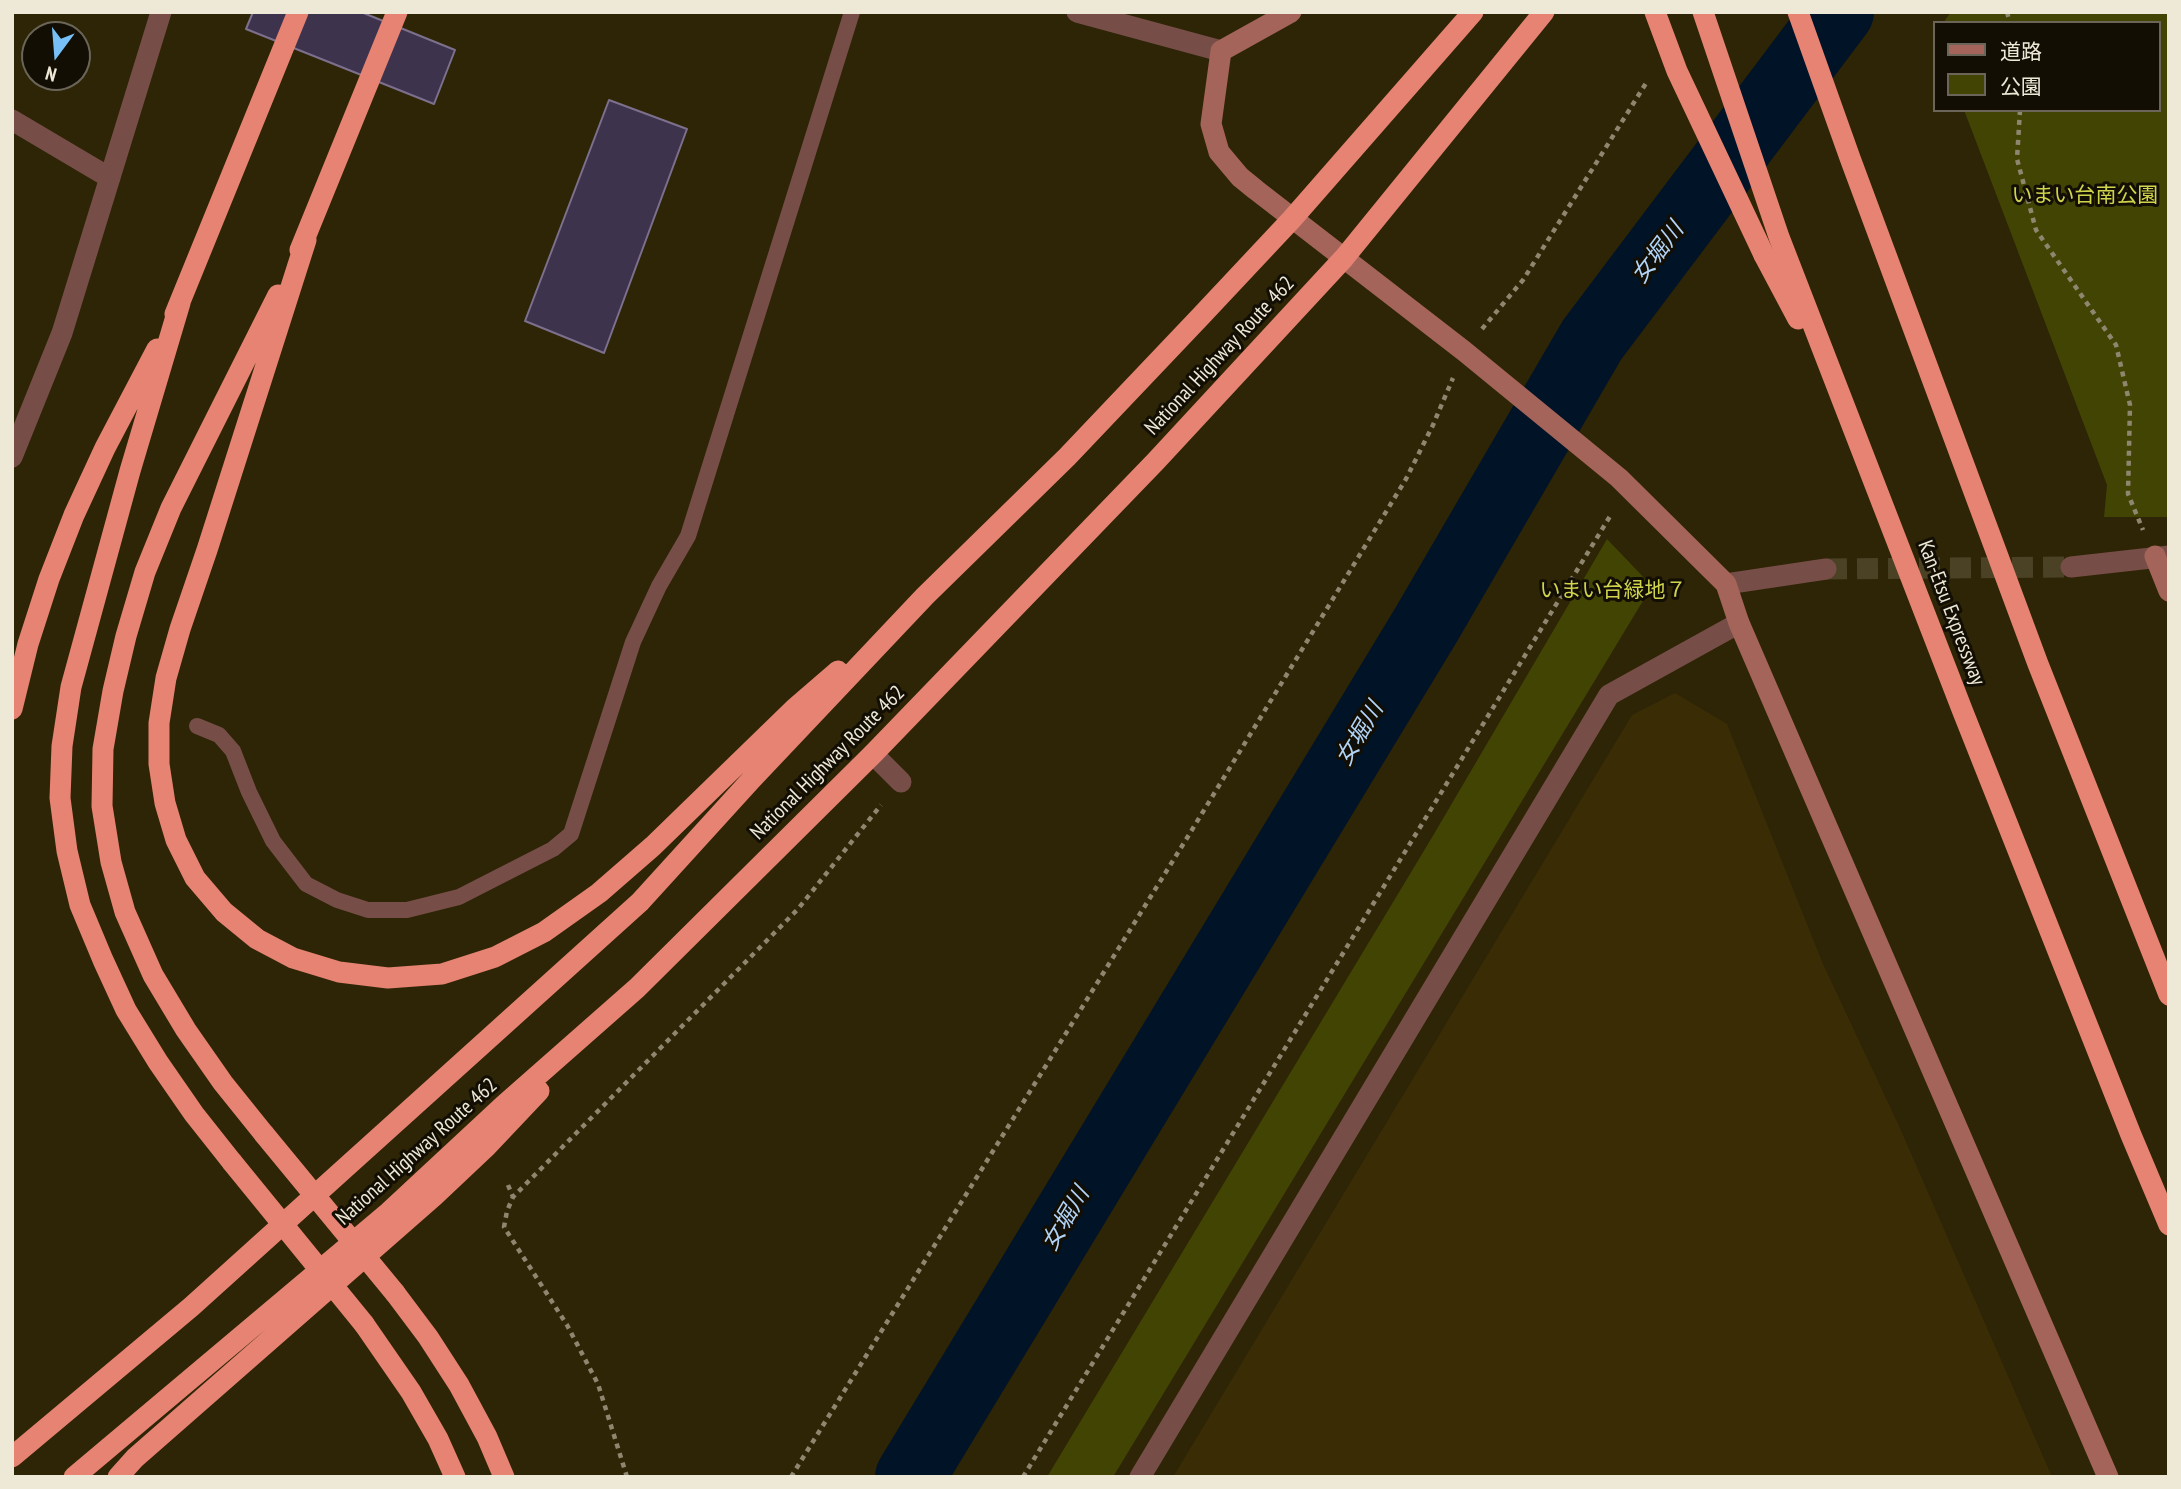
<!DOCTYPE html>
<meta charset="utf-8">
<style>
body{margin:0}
#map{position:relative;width:2181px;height:1489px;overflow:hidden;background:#2e2406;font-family:"PT Sans Narrow","Noto Sans JP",sans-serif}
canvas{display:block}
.frame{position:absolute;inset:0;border:14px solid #eee8d7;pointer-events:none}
.legend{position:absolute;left:1933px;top:21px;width:228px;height:91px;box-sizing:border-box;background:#120e04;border:2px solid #6a6558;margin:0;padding:9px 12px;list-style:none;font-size:21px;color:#eee8d7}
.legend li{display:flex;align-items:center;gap:14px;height:35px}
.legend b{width:35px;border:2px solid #6a6558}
.north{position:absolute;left:21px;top:21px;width:70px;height:70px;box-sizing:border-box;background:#120e04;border:2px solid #6a6558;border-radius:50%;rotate:196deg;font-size:19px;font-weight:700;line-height:28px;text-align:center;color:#eee8d7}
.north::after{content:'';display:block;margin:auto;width:24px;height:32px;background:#77bff7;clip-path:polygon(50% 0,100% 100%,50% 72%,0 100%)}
</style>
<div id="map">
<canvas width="2181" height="1489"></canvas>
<div class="frame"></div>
<ul class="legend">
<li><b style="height:9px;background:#a46459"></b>道路</li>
<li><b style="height:19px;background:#424404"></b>公園</li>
</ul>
<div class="north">N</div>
</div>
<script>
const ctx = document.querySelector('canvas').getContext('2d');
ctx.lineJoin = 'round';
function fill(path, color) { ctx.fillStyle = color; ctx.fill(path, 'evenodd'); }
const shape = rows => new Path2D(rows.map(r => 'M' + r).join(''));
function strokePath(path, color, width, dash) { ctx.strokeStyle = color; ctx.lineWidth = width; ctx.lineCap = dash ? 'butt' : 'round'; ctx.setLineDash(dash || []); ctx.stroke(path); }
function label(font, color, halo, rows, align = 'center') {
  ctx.font = font + ' "PT Sans Narrow","Noto Sans JP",sans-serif'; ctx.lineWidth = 6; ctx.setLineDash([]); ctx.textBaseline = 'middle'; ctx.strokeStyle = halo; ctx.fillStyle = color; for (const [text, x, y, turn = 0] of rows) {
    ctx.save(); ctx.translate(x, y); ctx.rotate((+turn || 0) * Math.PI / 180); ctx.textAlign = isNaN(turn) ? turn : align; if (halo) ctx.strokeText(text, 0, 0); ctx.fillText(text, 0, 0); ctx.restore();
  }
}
fill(shape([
 [1675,693,1727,724,1823,964,1899,1126,2052,1477,1173,1477,1632,715]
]), '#3a2d06');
fill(shape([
 [1951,12,2169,12,2169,517,2104,517,2107,485,1964,110,2158,110,2158,23,1943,23],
 [1607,539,1652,586,1113,1477,1047,1477,1431,839]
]), '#424404');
strokePath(shape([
 [910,1477,1426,625,1592,340,1839,12]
]), '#011327', 70);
const building = shape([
 [253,12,361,12,455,50,434,104,246,29,253,12],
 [609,100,687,129,604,353,525,321,609,100]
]);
fill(building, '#3e334d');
strokePath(building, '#7c708d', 2);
strokePath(shape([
 [1826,569,2071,567]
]), '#4b4125', 21, [21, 10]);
strokePath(shape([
 [2007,12,2010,23],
 [2020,110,2017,159,2036,230,2116,345,2130,405,2128,494,2143,530],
 [1482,329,1523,280,1648,80],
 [508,1185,513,1197],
 [627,1477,598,1384,567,1325,504,1227,507,1211,513,1197,798,909,881,805],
 [791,1477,1187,838,1406,479,1433,425,1453,378],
 [1023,1477,1612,513]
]), '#8e866f', 4.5, [5, 5]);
strokePath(shape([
 [197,726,219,735,233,751,249,792,273,841,306,884,337,900,368,910,407,910,459,897,553,849,571,834,633,642,659,586,688,536,852,12]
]), '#764e47', 16);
strokePath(shape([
 [1077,12,1221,51],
 [12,120,110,178],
 [12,457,62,333,161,12],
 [2071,567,2169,556],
 [1726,584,1826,569],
 [873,754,901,782],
 [1140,1477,1609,695,1739,623]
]), '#764e47', 21);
strokePath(shape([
 [1291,12,1221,51,1211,124,1219,152,1240,177,1256,190,1464,351,1619,478,1726,584,1739,623,2108,1477],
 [2155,556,2169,591]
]), '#a46459', 21);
strokePath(shape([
 [1703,12,1779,237,1963,712,2131,1135,2169,1225],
 [1798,12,1850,158,2038,664,2169,995],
 [306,240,207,550,180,629,166,678,159,723,159,764,165,803,176,840,195,878,224,912,257,939,293,958,339,972,388,978,442,974,495,957,544,932,599,893,653,846,794,709,838,671],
 [300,250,397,12],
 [1764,255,1798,319],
 [180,303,130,471,71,687,62,746,60,798,67,851,80,905,103,960,126,1010,158,1062,194,1114,232,1162],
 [175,314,298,12],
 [12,709,28,644,49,579,74,515,105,448,157,349],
 [264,1134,223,1083,186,1030,153,975,125,912,111,862,102,806,103,749,113,691,126,636,145,572,171,508,278,295],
 [395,1293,428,1337,459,1385,487,1437,504,1477],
 [364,1324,411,1392,438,1439,455,1477],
 [12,1457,191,1307,640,902,751,780,925,596,1067,457,1201,316,1292,219,1473,12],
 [74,1477,389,1212,503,1106,637,988,873,754,1156,461,1344,258,1544,12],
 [118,1477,135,1458,434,1196,487,1146,539,1091]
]), '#e68372', 21);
strokePath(shape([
 [1655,12,1677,71,1764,255],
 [264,1134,395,1293],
 [232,1162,364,1324]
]), '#e68372', 21);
label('21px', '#d0d44d', '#120e04', [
 ["いまい台南公園",2085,196],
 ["いまい台緑地７",1613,591]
]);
label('21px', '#eee8d7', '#120e04', [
 ["National Highway Route 462",1220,356,-47],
 ["Kan-Etsu Expressway",1951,613,69],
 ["National Highway Route 462",828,763,-45],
 ["National Highway Route 462",417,1152,-42]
]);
label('italic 23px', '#b1d3f7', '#120e04', [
 ["女堀川",1658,253,-53],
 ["女堀川",1360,734,-59],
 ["女堀川",1066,1219,-59]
]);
</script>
